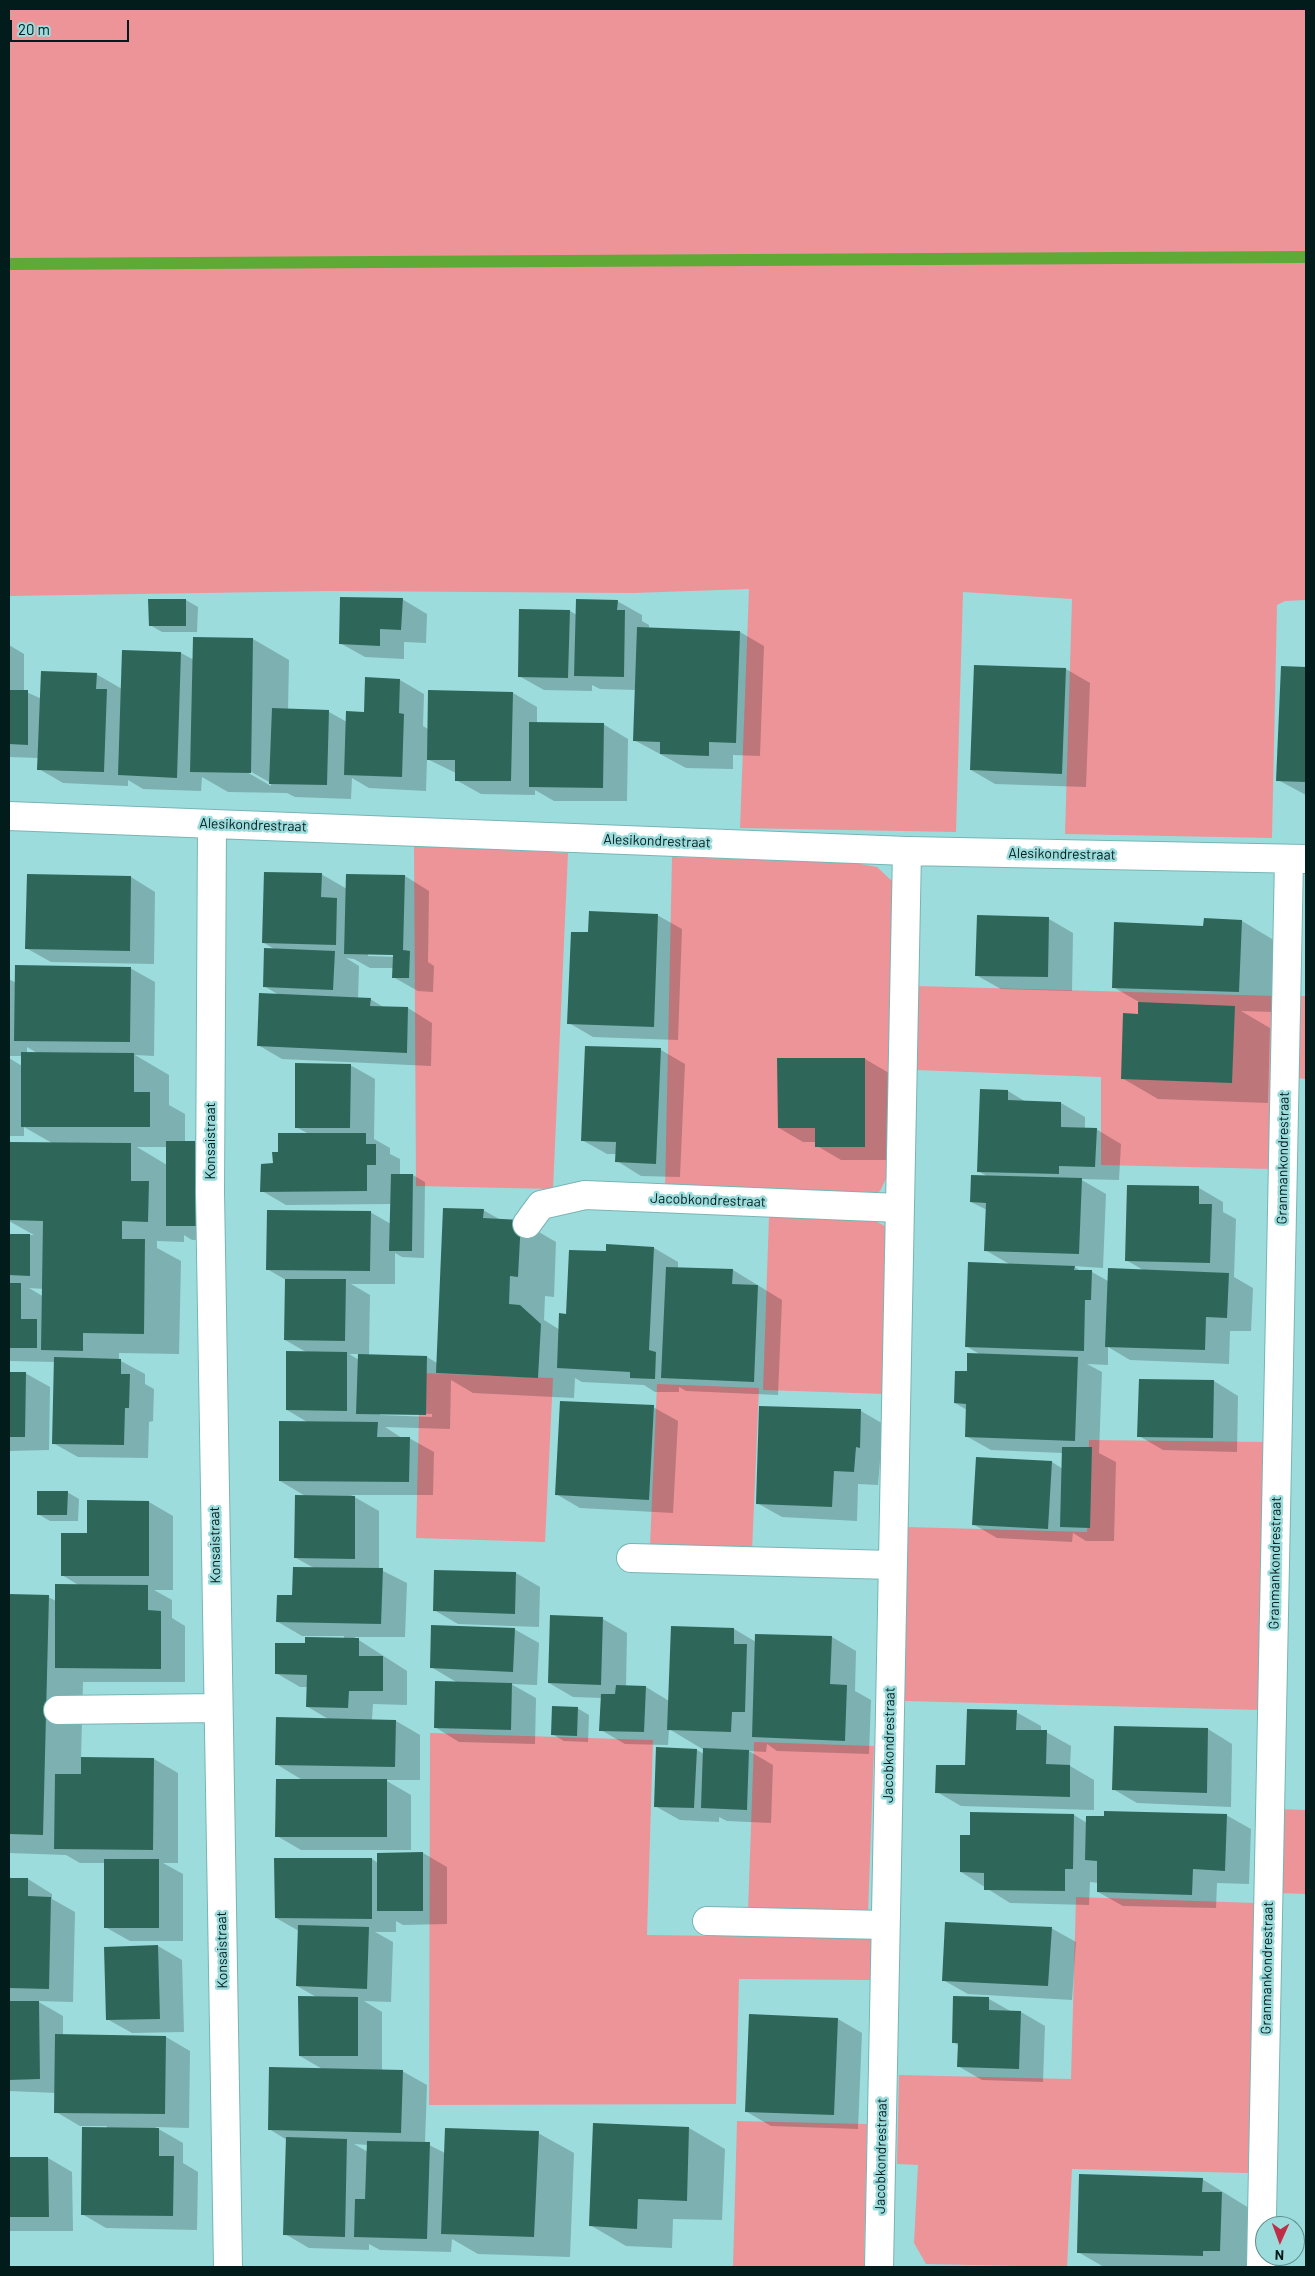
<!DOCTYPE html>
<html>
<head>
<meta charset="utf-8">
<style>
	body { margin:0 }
	#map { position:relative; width:1315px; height:2276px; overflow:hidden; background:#9ddcdc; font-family:Barlow,sans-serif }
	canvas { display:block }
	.frame { position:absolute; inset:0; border:10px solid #021b1b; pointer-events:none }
	.north { position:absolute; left:1255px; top:2216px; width:50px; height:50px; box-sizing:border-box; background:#9ddcdc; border:1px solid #5f8f8f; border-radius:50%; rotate:182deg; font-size:14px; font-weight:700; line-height:20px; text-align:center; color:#021b1b }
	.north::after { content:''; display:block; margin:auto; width:18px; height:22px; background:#bf2e47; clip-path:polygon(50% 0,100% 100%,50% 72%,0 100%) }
	.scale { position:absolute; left:10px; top:20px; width:119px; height:22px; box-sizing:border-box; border:2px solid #021b1b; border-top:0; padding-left:6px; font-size:15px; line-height:18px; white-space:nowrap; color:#021b1b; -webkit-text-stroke:4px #9ddcdc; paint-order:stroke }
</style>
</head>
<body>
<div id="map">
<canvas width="1315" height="2276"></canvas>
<div class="frame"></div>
<div class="north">N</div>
<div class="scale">20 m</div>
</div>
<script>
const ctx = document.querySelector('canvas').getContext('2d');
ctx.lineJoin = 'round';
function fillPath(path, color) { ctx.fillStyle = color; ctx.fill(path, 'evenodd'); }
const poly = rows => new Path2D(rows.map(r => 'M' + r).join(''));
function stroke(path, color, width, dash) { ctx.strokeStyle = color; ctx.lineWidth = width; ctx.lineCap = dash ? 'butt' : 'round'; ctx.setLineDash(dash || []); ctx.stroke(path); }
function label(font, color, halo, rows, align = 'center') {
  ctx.font = font + ' Barlow,sans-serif'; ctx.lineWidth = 5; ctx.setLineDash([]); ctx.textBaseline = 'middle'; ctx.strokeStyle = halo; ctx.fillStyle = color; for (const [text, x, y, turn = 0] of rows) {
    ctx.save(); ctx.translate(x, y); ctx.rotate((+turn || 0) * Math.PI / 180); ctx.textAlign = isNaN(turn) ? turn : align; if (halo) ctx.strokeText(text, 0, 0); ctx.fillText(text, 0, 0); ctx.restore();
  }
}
fillPath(poly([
	[9,9,1306,9,1306,600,1285,601,1277,605,1272,838,1065,834,1072,599,963,592,956,832,740,828,749,589,633,593,331,591,9,596],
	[414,845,568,853,553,1189,416,1186],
	[672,857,854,863,877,867,893,882,887,1177,880,1191,868,1199,665,1190],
	[917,986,1276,996,1272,1169,1101,1165,1101,1077,915,1070],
	[1299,996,1306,996,1306,1079,1297,1078],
	[769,1216,873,1220,885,1226,891,1238,886,1394,763,1390],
	[420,1373,553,1378,545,1542,416,1538],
	[657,1384,759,1388,752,1551,650,1546],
	[1089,1440,1269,1442,1262,1710,904,1701,907,1527,1087,1532],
	[430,1733,653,1740,647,1935,874,1938,871,1980,739,1979,736,2104,429,2105],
	[754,1742,874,1746,868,1914,748,1911],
	[1279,1809,1306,1810,1306,1894,1277,1893],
	[1076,1897,1256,1903,1248,2173,1072,2169,1067,2267,926,2264,914,2243,918,2165,897,2164,899,2075,1071,2079],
	[737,2121,867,2124,864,2267,733,2267]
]), '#ed9499');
fillPath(poly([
	[402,599,427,614,426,643,404,642,404,659,365,657,340,643],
	[186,600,198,607,197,632,162,632,150,625],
	[617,601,642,615,642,621,649,625,649,629,740,632,764,646,760,756,733,755,733,769,686,768,634,740,636,690,600,689,592,685,592,691,544,690,519,676,570,611,577,615],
	[253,639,289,660,288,710,329,712,347,722,365,713,367,678,400,680,424,694,423,726,428,729,513,693,537,707,537,723,603,724,628,739,627,801,554,801,535,790,535,795,481,794,456,780,456,773,427,759,426,791,369,788,352,778,351,799,295,797,287,793,228,792,202,777,201,791,143,789,128,780,128,786,63,783,39,769,39,758,9,757,9,645,24,654,24,691,42,699,96,674,122,689,123,651,181,653,194,660],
	[246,769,271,783,271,786,245,771],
	[975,666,1066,669,1090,683,1086,787,995,784,971,770],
	[1282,667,1306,668,1306,795,1278,780],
	[321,874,347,889,347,875,405,876,429,891,428,962,434,966,433,992,418,991,393,977,394,968,370,968,354,959,346,958,359,966,358,999,370,999,385,1008,408,1008,432,1023,431,1066,282,1059,258,1045,279,995,264,986,276,950,264,943],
	[368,953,399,954,399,957,368,956],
	[131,877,155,892,154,964,51,962,26,948],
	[657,915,682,929,678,1040,593,1037,569,1023,590,934],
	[1049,919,1073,933,1072,991,1001,989,976,975],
	[1242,921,1277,942,1275,1012,1241,1011,1270,1028,1268,1103,1158,1099,1122,1078,1139,1015,1139,1002,1113,987,1205,927],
	[130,968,155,982,154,1056,135,1055,169,1075,169,1105,185,1114,185,1142,195,1142,219,1156,220,1239,192,1240,184,1235,184,1242,157,1241,157,1248,181,1261,179,1354,119,1353,119,1360,145,1374,145,1384,154,1389,153,1421,149,1422,148,1458,78,1457,53,1443,55,1362,9,1361,9,1235,34,1235,9,1221,9,1143,52,1143,24,1127,24,1136,9,1136,9,1058,22,1066,22,1056,9,1056,9,979,16,983],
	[27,1047,39,1054,27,1054],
	[137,1147,167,1147,167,1165],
	[29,1288,44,1289,44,1297],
	[661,1050,685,1064,680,1177,641,1176,617,1161,617,1154,607,1154,582,1140],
	[865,1059,889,1073,890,1160,841,1160,817,1146,817,1142,803,1142,779,1128],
	[350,1065,375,1079,374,1139,390,1148,390,1154,400,1159,400,1175,413,1175,425,1182,424,1258,402,1257,395,1253,395,1284,351,1284,370,1295,369,1356,427,1357,437,1363,483,1210,501,1220,520,1221,556,1242,554,1297,545,1296,544,1320,560,1330,607,1253,654,1248,678,1262,678,1268,733,1270,782,1300,778,1395,686,1391,679,1387,679,1392,655,1392,644,1385,582,1382,575,1378,574,1398,473,1393,451,1380,450,1429,385,1427,402,1438,409,1438,434,1452,433,1495,351,1495,379,1511,379,1569,407,1583,405,1637,354,1637,407,1671,407,1705,373,1704,372,1720,396,1721,420,1735,420,1780,385,1780,411,1795,411,1850,301,1850,277,1836,304,1781,276,1764,330,1720,308,1707,308,1687,300,1687,276,1673,306,1644,344,1639,344,1636,302,1636,278,1622,314,1568,296,1558,307,1497,280,1481,309,1423,287,1410,308,1353,285,1340,286,1280,267,1269,370,1212,391,1224,391,1204,286,1205,262,1191,279,1154,309,1134,296,1127],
	[349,1354,359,1354,359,1360],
	[380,1413,432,1414,432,1417,380,1415],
	[1008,1091,1026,1102,1061,1103,1085,1117,1085,1129,1096,1129,1121,1144,1119,1180,1080,1179,1106,1194,1103,1268,1073,1266,1082,1272,1092,1272,1108,1281,1145,1271,1126,1260,1199,1188,1223,1202,1223,1212,1236,1219,1234,1277,1253,1288,1251,1331,1230,1331,1229,1364,1130,1360,1108,1347,1108,1365,1087,1364,1102,1372,1099,1453,1116,1462,1114,1541,1086,1541,1073,1533,1072,1542,997,1538,973,1524,1052,1462,1063,1469,1063,1453,991,1450,966,1436,967,1410,955,1403,968,1372,981,1355,966,1346,1011,1265,985,1250,987,1210,971,1202,987,1176,978,1171],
	[9,1373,25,1373,50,1387,49,1450,9,1451],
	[1214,1381,1238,1396,1237,1452,1163,1450,1139,1436],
	[653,1407,678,1421,673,1513,580,1508,556,1494],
	[861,1411,885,1425,884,1461,880,1461,878,1485,858,1484,857,1521,782,1517,757,1503],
	[67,1492,79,1499,78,1521,50,1521,38,1514],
	[149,1502,173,1516,173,1590,154,1590,172,1600,172,1618,185,1626,185,1682,83,1682,81,1759,154,1759,178,1773,178,1863,163,1863,183,1874,183,1941,130,1941,105,1927,105,1863,80,1863,66,1855,9,1853,9,1596,48,1597,56,1601,80,1586,62,1575,88,1535],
	[435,1571,516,1573,540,1587,539,1627,458,1624,434,1610],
	[551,1616,603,1619,627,1633,626,1687,646,1687,669,1701,672,1627,734,1629,756,1642,832,1637,856,1651,855,1691,871,1700,869,1754,777,1751,767,1744,766,1752,749,1751,773,1765,771,1823,727,1821,719,1817,719,1822,680,1820,655,1806,697,1750,704,1754,704,1750,669,1729,668,1745,625,1744,601,1730,602,1698,573,1697,549,1683],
	[514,1629,539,1643,537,1685,511,1684,536,1698,535,1744,459,1742,435,1727,458,1683,431,1667],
	[577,1708,589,1715,588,1742,564,1741,552,1734],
	[1016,1712,1041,1726,1041,1732,1046,1732,1071,1746,1070,1766,1094,1780,1094,1810,961,1806,937,1792,967,1766],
	[1115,1727,1208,1729,1232,1744,1231,1807,1137,1803,1113,1789],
	[1074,1815,1087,1823,1226,1815,1251,1829,1249,1884,1217,1883,1216,1908,1123,1906,1098,1892,1098,1883,1090,1882,1089,1905,1010,1903,961,1872,971,1837],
	[423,1853,447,1867,447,1924,403,1925,396,1921,396,1932,375,1932,393,1942,391,2002,364,2001,382,2012,382,2071,402,2071,427,2085,425,2143,445,2153,538,2133,574,2153,570,2257,478,2254,452,2239,451,2252,380,2250,369,2244,369,2250,309,2248,285,2234,287,2140,269,2129,324,2070,300,2056,318,1998,297,1986,299,1931,276,1918,275,1860,372,1859,378,1863],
	[354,2144,368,2145,368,2152],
	[9,1879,28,1879,52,1894,52,1899,75,1912,73,2002,37,2001,63,2016,63,2035,166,2037,190,2051,189,2128,155,2127,183,2143,183,2163,198,2172,197,2230,106,2228,82,2214,107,2126,80,2126,56,2112,56,2093,9,2091],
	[1051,1928,1076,1942,1072,2000,968,1994,943,1980],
	[158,1946,182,1960,184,2032,132,2033,107,2019],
	[989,1999,1012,2012,1021,2012,1045,2026,1043,2082,982,2080,958,2066,959,2046,953,2042],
	[751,2015,838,2019,862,2033,858,2129,771,2126,747,2112],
	[689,2128,725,2149,722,2220,673,2219,672,2248,626,2246,590,2225],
	[9,2158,48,2158,72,2172,73,2231,9,2231],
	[1202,2179,1257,2213,1255,2267,1104,2267,1078,2252]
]), '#0003');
stroke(poly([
	[9,264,1306,257]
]), '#5fa936', 12);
fillPath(poly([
	[340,597,403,598,401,630,380,629,380,646,339,644],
	[148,599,186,599,186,626,149,626],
	[576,599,618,600,617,610,625,610,624,677,574,676],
	[519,609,570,610,568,678,518,677],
	[637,627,740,631,736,743,709,742,709,756,660,754,660,742,633,741],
	[193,637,253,638,251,773,190,772],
	[122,650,181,652,177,778,118,775],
	[974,665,1066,668,1062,774,970,770],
	[1281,666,1306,667,1306,782,1276,781],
	[41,671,97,673,96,689,107,689,104,772,37,770],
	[365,677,400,679,399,713,404,714,402,777,344,775,346,711,364,712],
	[9,690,28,690,28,745,9,744],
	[428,690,513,692,511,781,455,781,455,760,427,760],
	[272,708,329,710,327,785,269,784],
	[529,722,604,723,603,788,529,787],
	[264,872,322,873,321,897,337,898,336,945,262,943],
	[27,874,131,876,130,951,25,949],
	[346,874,405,875,403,950,410,951,409,978,392,978,393,955,344,954],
	[589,911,658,914,654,1027,567,1024,571,932,588,932],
	[977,915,1049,917,1048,977,975,976],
	[1204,918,1242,920,1239,992,1112,988,1114,922,1203,926],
	[264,948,335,951,333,990,263,987],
	[15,965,131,967,130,1042,14,1041],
	[259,993,371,998,370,1006,408,1007,407,1053,257,1046],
	[1138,1002,1235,1006,1232,1083,1121,1079,1123,1013,1138,1014],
	[585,1046,661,1048,656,1164,615,1162,616,1142,581,1141],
	[21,1052,134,1053,134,1092,150,1092,150,1127,21,1127],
	[777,1058,865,1058,865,1147,815,1147,815,1128,778,1128],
	[295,1063,351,1064,350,1128,295,1128],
	[980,1089,1008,1090,1008,1100,1061,1102,1061,1127,1097,1128,1095,1167,1059,1166,1059,1174,977,1172],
	[278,1133,366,1133,366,1144,376,1144,376,1165,367,1165,367,1191,260,1192,261,1164,273,1163,272,1152,278,1152],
	[166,1141,195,1141,196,1226,166,1226],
	[9,1142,131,1143,131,1181,149,1181,148,1222,122,1221,122,1239,145,1239,144,1334,83,1333,83,1351,41,1350,43,1221,9,1220],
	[391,1174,413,1174,412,1251,389,1251],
	[971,1175,1082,1178,1079,1254,984,1251,986,1203,970,1202],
	[1127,1185,1199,1186,1199,1204,1212,1204,1210,1263,1125,1261],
	[443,1208,484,1209,483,1218,521,1220,518,1277,510,1276,509,1304,520,1305,541,1324,538,1378,436,1373],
	[267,1210,371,1211,370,1271,266,1270],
	[9,1234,30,1234,30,1276,9,1275],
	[606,1244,654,1247,649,1350,656,1352,655,1379,630,1378,630,1372,557,1368,559,1313,566,1314,569,1250,606,1251],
	[968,1262,1075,1266,1074,1270,1092,1270,1091,1300,1085,1300,1084,1351,965,1347],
	[666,1267,733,1269,732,1284,758,1285,754,1382,661,1378],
	[1108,1268,1229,1273,1227,1318,1206,1317,1205,1350,1105,1347],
	[285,1279,346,1279,345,1341,284,1340],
	[9,1283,21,1283,21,1319,37,1319,37,1348,9,1348],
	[286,1351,347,1352,347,1411,286,1410],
	[967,1353,1078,1357,1075,1441,965,1437,966,1404,954,1403,955,1371,967,1371],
	[358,1354,427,1356,426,1415,356,1414],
	[54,1357,121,1359,121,1374,130,1374,129,1408,125,1408,124,1445,52,1444],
	[9,1372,26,1372,25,1437,9,1437],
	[1139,1379,1214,1380,1213,1438,1137,1437],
	[560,1401,654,1405,649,1500,555,1495],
	[759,1406,861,1409,860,1448,856,1447,854,1472,834,1471,832,1507,756,1504],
	[279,1421,378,1422,377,1437,410,1437,409,1482,279,1481],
	[1062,1447,1092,1447,1090,1528,1060,1527],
	[976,1457,1052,1461,1048,1529,972,1525],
	[37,1491,68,1491,67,1515,37,1515],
	[295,1495,355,1496,355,1559,294,1558],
	[87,1500,149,1501,149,1576,61,1576,61,1533,87,1533],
	[293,1567,383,1568,381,1624,276,1622,277,1595,292,1595],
	[434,1570,516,1572,515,1614,433,1611],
	[55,1584,148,1585,148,1610,161,1611,161,1669,55,1668],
	[9,1594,49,1595,43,1835,9,1834],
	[550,1615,603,1617,601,1685,548,1683],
	[431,1625,515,1628,513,1672,430,1668],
	[671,1626,734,1628,734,1644,747,1644,745,1712,732,1712,731,1732,667,1730],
	[755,1634,832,1636,830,1684,847,1685,845,1741,752,1737],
	[305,1637,359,1638,359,1656,383,1656,383,1691,349,1691,348,1708,306,1707,307,1675,275,1674,275,1643,305,1643],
	[435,1681,512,1683,511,1730,434,1728],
	[616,1685,646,1686,644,1732,599,1731,601,1694,615,1694],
	[552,1706,578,1707,577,1736,551,1735],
	[967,1709,1017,1710,1016,1730,1047,1730,1046,1764,1070,1765,1070,1797,935,1793,936,1765,965,1765],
	[276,1717,396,1720,395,1767,275,1765],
	[1114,1726,1208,1728,1207,1793,1112,1790],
	[656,1747,697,1749,694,1808,654,1807],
	[703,1748,749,1750,747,1810,701,1808],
	[81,1757,154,1758,153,1850,54,1849,55,1774,81,1774],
	[276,1779,387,1779,387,1837,275,1837],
	[1104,1811,1227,1814,1225,1871,1193,1869,1192,1895,1097,1892,1097,1861,1085,1860,1086,1816,1104,1816],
	[970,1812,1074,1814,1073,1869,1065,1869,1065,1891,984,1890,984,1873,960,1872,960,1835,970,1835],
	[423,1852,423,1911,377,1911,377,1853],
	[274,1858,372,1858,372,1919,275,1918],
	[104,1859,159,1859,159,1928,104,1928],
	[9,1878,28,1878,28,1896,51,1897,49,1989,9,1988],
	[945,1922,1052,1927,1048,1986,942,1981],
	[298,1925,369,1927,367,1989,296,1986],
	[158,1945,160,2019,106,2020,104,1947],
	[298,1996,358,1997,358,2056,299,2056],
	[953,1996,989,1997,989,2010,1021,2011,1019,2069,957,2067,958,2043,952,2043],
	[9,2001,39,2001,40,2079,9,2080],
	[749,2014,838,2018,834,2115,745,2112],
	[55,2034,166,2036,165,2114,54,2113],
	[269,2067,403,2070,401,2133,268,2130],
	[593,2123,689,2127,687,2201,638,2199,637,2229,589,2226],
	[82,2127,159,2128,159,2156,174,2156,173,2216,81,2215],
	[445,2128,539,2131,534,2237,441,2234],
	[286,2137,347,2139,345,2237,283,2235],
	[367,2141,430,2142,427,2239,354,2237,355,2199,365,2199],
	[9,2157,48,2157,49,2217,9,2217],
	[1079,2174,1203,2178,1202,2192,1222,2192,1220,2251,1203,2251,1203,2256,1077,2253]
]), '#2e675a');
const street = poly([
	[9,816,907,851,1306,859],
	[212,824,210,1192,228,2267],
	[527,1224,541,1205,585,1195,899,1208],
	[631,1558,892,1565],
	[58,1710,217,1708],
	[707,1921,885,1925],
	[879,2267,907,851],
	[1261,2267,1289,859]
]);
stroke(street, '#77b5b5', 30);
stroke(street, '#fff', 28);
label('14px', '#021b1b', '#9ddcdc', [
	["Alesikondrestraat",253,825,2],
	["Alesikondrestraat",657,841,2],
	["Alesikondrestraat",1062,854,1],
	["Konsaistraat",210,1141,-90],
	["Granmankondrestraat",1283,1158,-89],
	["Jacobkondrestraat",708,1200,2],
	["Konsaistraat",215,1545,-91],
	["Granmankondrestraat",1275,1563,-89],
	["Jacobkondrestraat",889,1745,-89],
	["Konsaistraat",222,1950,-91],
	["Granmankondrestraat",1267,1968,-89],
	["Jacobkondrestraat",881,2156,-89]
]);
</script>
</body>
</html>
